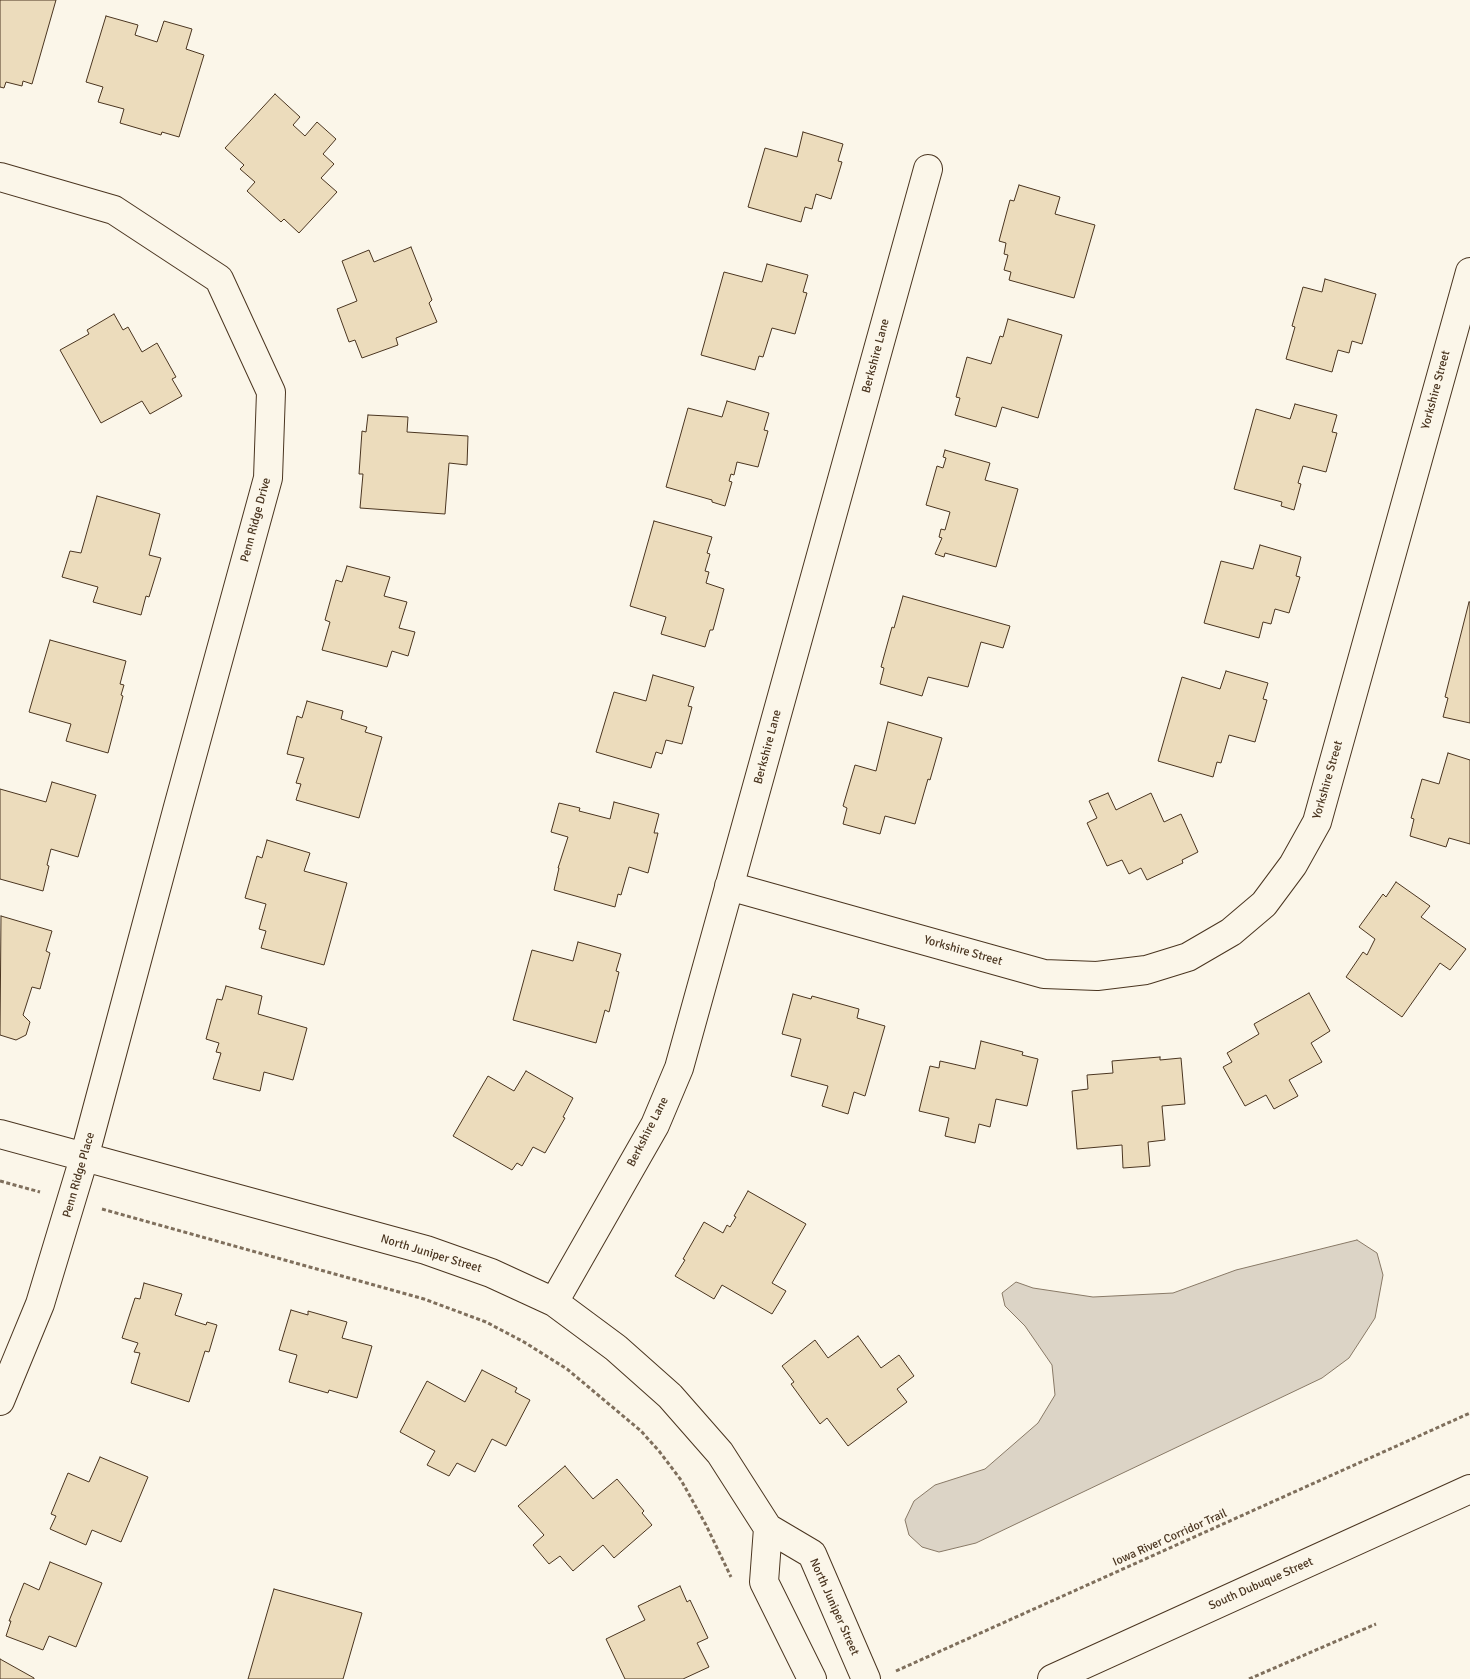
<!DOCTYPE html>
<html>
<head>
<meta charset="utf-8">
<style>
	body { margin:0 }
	canvas { display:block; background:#fbf6e9 }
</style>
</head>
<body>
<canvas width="1470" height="1679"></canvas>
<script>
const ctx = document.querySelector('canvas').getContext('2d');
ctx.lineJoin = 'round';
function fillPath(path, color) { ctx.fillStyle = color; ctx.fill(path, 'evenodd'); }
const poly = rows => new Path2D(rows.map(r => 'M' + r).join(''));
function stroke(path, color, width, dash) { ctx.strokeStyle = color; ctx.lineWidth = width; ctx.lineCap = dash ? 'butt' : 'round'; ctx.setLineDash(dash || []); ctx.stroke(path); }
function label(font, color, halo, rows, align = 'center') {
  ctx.font = font + ' Signika,sans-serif'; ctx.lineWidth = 4; ctx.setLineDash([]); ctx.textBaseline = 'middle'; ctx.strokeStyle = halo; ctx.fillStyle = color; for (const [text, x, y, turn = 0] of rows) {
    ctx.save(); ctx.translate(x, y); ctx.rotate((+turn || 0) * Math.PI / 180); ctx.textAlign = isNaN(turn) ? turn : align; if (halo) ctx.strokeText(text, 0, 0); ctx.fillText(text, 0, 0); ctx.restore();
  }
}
const water = poly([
	[1357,1240,1377,1253,1383,1275,1375,1318,1349,1358,1322,1378,976,1543,939,1552,922,1547,909,1535,905,1520,914,1501,935,1485,985,1469,1038,1423,1055,1395,1052,1365,1025,1326,1005,1306,1002,1293,1016,1282,1033,1288,1093,1297,1173,1293,1236,1270,1357,1240]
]);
fillPath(water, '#dcd4c6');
stroke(water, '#887966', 1);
const building = poly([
	[0,0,56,0,32,84,23,81,22,86,6,82,4,88,0,87,0,0],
	[106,16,138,25,135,35,157,42,164,21,192,29,186,49,204,55,179,137,162,132,161,135,120,123,124,109,98,102,103,87,86,82,106,16],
	[275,94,300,117,293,125,305,136,317,122,336,139,323,154,334,164,321,178,337,192,299,233,284,219,281,222,247,191,255,182,240,169,244,165,225,148,275,94],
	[803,132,843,144,838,161,842,162,831,199,816,194,812,209,805,207,801,222,748,207,765,148,797,157,803,132],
	[1019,185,1060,197,1055,214,1095,225,1074,298,1009,280,1011,272,1004,270,1008,255,1004,254,1006,243,999,241,1010,200,1014,201,1019,185],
	[411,247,432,300,429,303,437,322,396,338,398,345,362,358,355,340,349,342,337,309,357,301,342,261,369,250,374,262,411,247],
	[767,264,808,275,803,292,807,293,795,334,772,328,763,357,759,356,755,370,701,355,724,272,762,282,767,264],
	[1325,279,1376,294,1362,344,1352,341,1349,353,1338,350,1332,372,1286,359,1295,327,1292,326,1303,287,1322,292,1325,279],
	[114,314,123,330,128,327,142,352,157,343,176,377,172,379,182,396,150,414,142,401,101,423,60,350,89,334,87,330,114,314],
	[1008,319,1062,335,1038,418,1002,407,996,427,955,415,960,398,956,397,967,357,991,364,1000,336,1003,337,1008,319],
	[727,401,769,413,764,430,768,431,758,467,737,462,734,475,731,474,729,481,732,482,725,506,712,502,712,500,666,487,688,408,722,417,727,401],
	[1295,404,1337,415,1332,432,1337,433,1326,472,1303,466,1298,483,1301,484,1294,510,1281,506,1282,502,1234,489,1256,409,1290,419,1295,404],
	[368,415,408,417,407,432,468,436,467,465,449,463,445,514,360,508,363,474,359,474,362,431,366,432,368,415],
	[945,450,990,463,985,480,1018,489,996,567,945,553,944,557,935,554,942,538,939,537,941,529,945,530,950,512,926,505,937,466,943,468,946,458,943,457,945,450],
	[97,496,160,514,149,555,161,558,149,597,146,596,141,615,93,602,98,587,62,577,70,551,81,553,97,496],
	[654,521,712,537,707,553,710,554,705,571,709,572,706,583,724,589,713,630,710,630,705,647,661,634,666,617,630,606,654,521],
	[1260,545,1301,557,1296,576,1300,577,1289,613,1275,609,1271,624,1263,622,1259,638,1204,623,1221,561,1253,569,1260,545],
	[347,566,390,577,384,596,407,602,399,628,415,632,408,656,392,651,387,667,322,650,330,622,325,620,336,580,342,582,347,566],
	[903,596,1010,626,1003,648,981,642,968,687,928,677,922,696,880,684,884,668,881,667,892,627,894,628,903,596],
	[1469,602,1470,602,1470,723,1443,717,1448,698,1445,697,1469,602],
	[50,640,126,661,120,684,124,685,121,695,123,696,108,753,66,741,71,724,29,712,50,640],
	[1226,671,1268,683,1263,699,1267,700,1255,742,1229,735,1221,763,1217,762,1213,777,1158,761,1182,677,1220,689,1226,671],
	[653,675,694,687,688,706,692,707,682,744,666,740,662,754,656,752,651,768,596,752,614,692,646,701,653,675],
	[307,701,343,711,341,719,367,727,365,732,382,737,359,818,296,800,301,784,296,783,304,758,287,754,297,716,302,718,307,701],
	[888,722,942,738,930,780,928,779,915,824,885,816,880,834,843,824,847,808,843,806,855,765,876,771,888,722],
	[1448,753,1470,760,1470,844,1449,838,1446,847,1410,836,1414,819,1411,818,1422,779,1439,784,1448,753],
	[52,782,96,795,78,857,51,849,47,865,49,866,43,891,0,879,0,789,46,802,52,782],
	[1108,793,1116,810,1151,793,1164,822,1181,814,1198,852,1182,860,1183,863,1147,880,1141,868,1129,874,1122,860,1107,866,1087,823,1097,818,1089,801,1108,793],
	[614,802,659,814,654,833,658,833,648,873,629,867,621,895,618,894,615,907,554,890,559,868,558,868,568,837,551,832,559,803,580,808,579,811,610,819,614,802],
	[267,840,310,853,304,871,347,883,324,965,261,948,266,931,259,929,266,904,245,898,257,856,262,858,267,840],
	[1396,882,1430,906,1421,917,1466,949,1450,970,1440,963,1402,1017,1346,977,1363,952,1367,955,1375,939,1359,927,1383,894,1386,897,1396,882],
	[1,916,52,931,46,951,50,953,40,989,32,987,23,1015,30,1022,26,1035,16,1040,0,1035,1,916],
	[578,942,621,954,616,971,619,972,609,1012,605,1010,596,1043,513,1020,532,950,573,961,578,942],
	[226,986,262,996,258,1014,307,1028,293,1080,264,1072,260,1091,213,1079,221,1053,216,1052,219,1043,206,1039,217,999,222,1000,226,986],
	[1309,993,1330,1031,1311,1043,1322,1062,1289,1080,1298,1096,1274,1109,1266,1095,1245,1106,1223,1067,1232,1062,1227,1053,1259,1034,1254,1024,1309,993],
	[793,994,811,999,812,996,859,1009,857,1018,885,1026,865,1096,854,1092,848,1114,822,1106,828,1086,791,1076,801,1039,782,1034,793,994],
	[981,1041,1023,1052,1022,1055,1038,1059,1027,1106,996,1099,990,1127,979,1124,975,1143,945,1136,949,1118,919,1111,930,1066,939,1068,940,1061,975,1069,981,1041],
	[1160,1057,1160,1060,1181,1058,1185,1104,1162,1106,1165,1140,1148,1142,1150,1166,1123,1168,1122,1145,1077,1149,1072,1091,1088,1089,1087,1075,1113,1073,1112,1061,1160,1057],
	[526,1071,573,1098,563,1117,565,1118,545,1153,533,1147,522,1166,517,1163,512,1170,453,1136,488,1076,514,1091,526,1071],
	[748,1191,806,1224,772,1283,786,1291,772,1314,722,1285,714,1299,675,1276,685,1260,683,1259,704,1222,723,1233,727,1225,730,1227,736,1217,734,1216,748,1191],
	[144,1283,182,1294,175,1315,206,1325,207,1322,217,1325,209,1352,205,1351,189,1402,131,1383,140,1353,134,1352,138,1343,122,1338,135,1298,140,1299,144,1283],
	[291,1310,308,1315,308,1311,347,1322,342,1338,372,1346,357,1398,329,1390,328,1393,289,1382,297,1355,279,1350,291,1310],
	[858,1336,881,1368,899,1355,914,1376,897,1389,907,1402,848,1446,827,1418,820,1424,791,1384,794,1382,782,1366,815,1340,828,1358,858,1336],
	[482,1370,517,1388,515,1392,530,1400,506,1446,492,1439,475,1472,457,1463,449,1476,427,1465,435,1451,400,1432,427,1381,465,1402,482,1370],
	[100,1457,148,1477,121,1542,92,1530,86,1545,50,1529,56,1516,51,1514,68,1473,89,1482,100,1457],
	[565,1466,593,1499,617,1479,644,1511,642,1513,652,1525,614,1558,603,1545,573,1571,560,1556,549,1564,533,1545,544,1535,518,1506,565,1466],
	[50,1562,102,1583,76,1647,49,1636,43,1650,6,1636,11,1621,9,1621,24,1583,39,1590,50,1562],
	[680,1586,687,1602,690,1600,708,1638,697,1643,709,1667,683,1679,625,1679,606,1639,645,1620,638,1606,680,1586],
	[274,1589,362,1613,343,1679,248,1679,274,1589],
	[0,1659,34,1678,34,1679,0,1679,0,1659]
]);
fillPath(building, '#ecdcbc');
stroke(building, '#4a3520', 1);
const street = poly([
	[0,177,114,210,219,279,271,392,268,478,178,807,84,1158,40,1304,0,1401],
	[729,886,1044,974,1097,976,1146,970,1188,957,1231,932,1264,904,1293,865,1317,822,1470,272],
	[0,1134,426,1250,491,1273,554,1302,616,1348,670,1396,720,1453,768,1528,812,1554,866,1679],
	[554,1302,655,1125,679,1068,928,169],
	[768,1528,764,1582,812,1679]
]);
const secondary = poly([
	[1052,1679,1470,1489]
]);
stroke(street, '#4a3520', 30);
stroke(secondary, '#4a3520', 30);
stroke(poly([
	[0,1181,40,1192],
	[102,1209,424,1299,486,1322,524,1342,567,1369,641,1431,659,1451,681,1480,706,1525,731,1577],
	[896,1671,1470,1413],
	[1249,1679,1376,1624]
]), '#7f6f5c', 3, [4, 2.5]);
stroke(street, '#fbf6e9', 28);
stroke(secondary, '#fbf6e9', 28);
label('12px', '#4a3520', '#fbf6e9', [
	["Berkshire Lane",876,356,-75],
	["Yorkshire Street",1436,390,-75],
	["Penn Ridge Drive",256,520,-75],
	["Berkshire Lane",768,747,-75],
	["Yorkshire Street",1328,780,-74],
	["Yorkshire Street",963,951,16],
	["Berkshire Lane",648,1132,-63],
	["Penn Ridge Place",79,1175,-74],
	["North Juniper Street",431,1254,17],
	["Iowa River Corridor Trail",1170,1538,-24],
	["South Dubuque Street",1261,1584,-24],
	["North Juniper Street",834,1607,66]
]);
</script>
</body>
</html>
